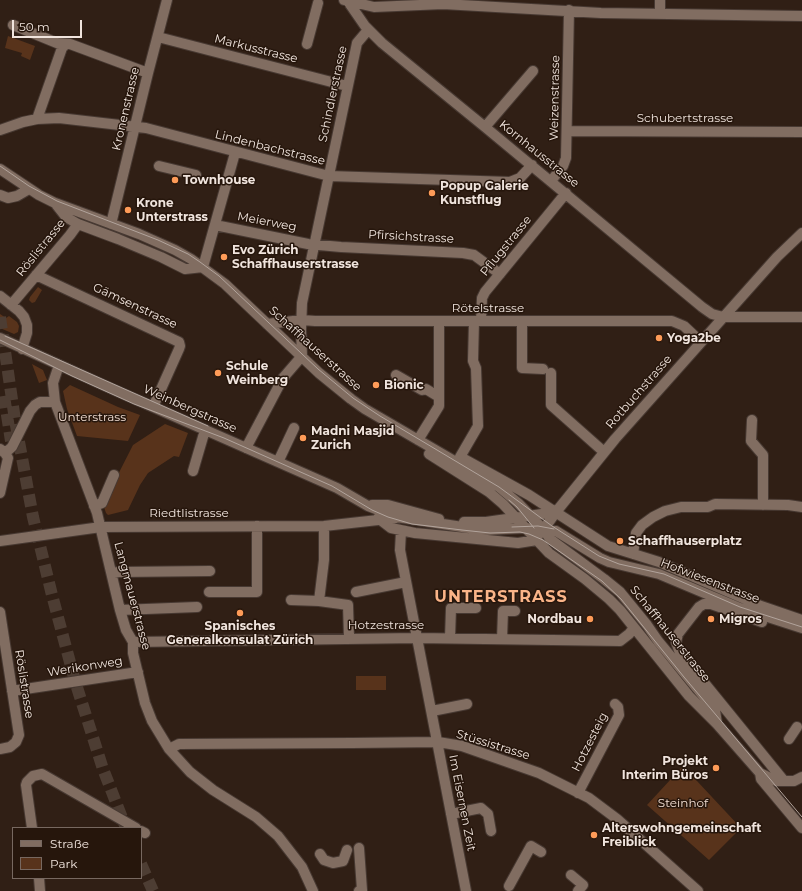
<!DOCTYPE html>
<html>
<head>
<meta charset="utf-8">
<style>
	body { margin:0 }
	#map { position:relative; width:802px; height:891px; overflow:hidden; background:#301f15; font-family:Montserrat,sans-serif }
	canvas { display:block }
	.legend { position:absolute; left:12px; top:827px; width:130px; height:52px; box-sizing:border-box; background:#26160c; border:1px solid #776860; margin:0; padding:5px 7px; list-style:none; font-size:12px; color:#f0e4dd }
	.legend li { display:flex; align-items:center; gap:8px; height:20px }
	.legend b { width:20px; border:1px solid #776860 }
	.scale { position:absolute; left:12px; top:20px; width:70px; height:18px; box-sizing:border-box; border:2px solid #f0e4dd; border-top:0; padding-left:5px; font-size:12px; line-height:14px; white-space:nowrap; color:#f0e4dd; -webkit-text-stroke:3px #26160c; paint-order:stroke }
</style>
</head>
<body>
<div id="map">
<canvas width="802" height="891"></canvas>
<ul class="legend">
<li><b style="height:5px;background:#816d61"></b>Straße</li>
<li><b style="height:11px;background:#58331b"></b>Park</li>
</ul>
<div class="scale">50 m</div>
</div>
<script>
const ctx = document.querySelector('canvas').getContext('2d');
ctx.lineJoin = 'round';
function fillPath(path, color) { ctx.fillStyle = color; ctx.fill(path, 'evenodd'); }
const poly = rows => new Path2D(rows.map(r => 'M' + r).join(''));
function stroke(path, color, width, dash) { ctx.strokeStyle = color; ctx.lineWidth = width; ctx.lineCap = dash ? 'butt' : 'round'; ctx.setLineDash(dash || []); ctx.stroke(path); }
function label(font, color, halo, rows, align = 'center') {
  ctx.font = font + ' Montserrat,sans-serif'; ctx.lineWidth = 3; ctx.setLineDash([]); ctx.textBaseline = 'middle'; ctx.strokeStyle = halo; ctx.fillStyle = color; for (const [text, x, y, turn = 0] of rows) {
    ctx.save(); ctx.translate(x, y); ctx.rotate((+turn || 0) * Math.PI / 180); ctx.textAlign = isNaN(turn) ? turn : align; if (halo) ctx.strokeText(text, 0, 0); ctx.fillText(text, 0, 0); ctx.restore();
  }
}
fillPath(poly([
	[8,36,35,46,30,60,21,56,22,53,5,48],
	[38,287,42,290,35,302,32,303,29,300,30,297],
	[0,314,6,318,9,316,17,322,19,326,18,332,14,334,0,328],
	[32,364,43,370,47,380,39,383],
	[70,385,118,407,140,415,128,441,77,436,67,409,63,391],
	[165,424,188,433,179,457,174,456,148,473,140,485,128,510,108,515,106,513,103,504,133,445],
	[356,676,386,676,386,690,356,690],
	[683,766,740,827,738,831,709,860,647,805]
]), '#58331b');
stroke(poly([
	[0,317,15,420,33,517,52,595,75,681,103,769,126,828],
	[4,396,11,441],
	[141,864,153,891]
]), '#4d3d33', 12, [12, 6]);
const minor = poly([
	[344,0,374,7,443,4,601,13,802,16],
	[347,0,365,26,382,43,485,127,702,307,712,314,723,317,802,317],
	[660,14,660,0],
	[13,25,57,43,70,44,148,73],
	[158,37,347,86],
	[307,44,318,3],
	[37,119,62,48,65,45],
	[485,127,533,71],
	[0,130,23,122,37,119,59,118,146,128,329,176,510,182,520,178,532,165],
	[568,131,802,132],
	[159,166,196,175],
	[0,169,39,195,55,203,66,217,78,224,118,239,161,257,185,269,203,267],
	[551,181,563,166,566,158,569,10],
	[0,195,8,198,17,196,29,189],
	[55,203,139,234,175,250,191,259,225,284,319,373,351,399,365,409,499,487,518,503,544,530,550,539,604,579,620,592,647,625,658,641,715,710,717,724],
	[111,224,148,73,167,0],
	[215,225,308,244,341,247,463,253,474,255,500,274],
	[203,267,235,153],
	[36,275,179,342,180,346,179,349,153,407],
	[0,296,19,311,24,317,27,325,27,333,22,349],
	[11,305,70,235,78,224],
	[481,321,482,298,485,292,566,193],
	[522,321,522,368,543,369],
	[267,324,302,320,315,321,672,321,684,326,701,342],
	[0,338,110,388,337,488,368,506,397,517,482,530,525,528,556,531,600,558,609,562,659,574,740,608,802,628],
	[302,356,301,330,302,303,357,43,368,30],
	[59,365,53,383,55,402,97,513,120,610,126,630,133,642,133,653,145,703,152,721,169,749,190,772,213,790,256,817,278,836,302,867,313,891],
	[551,373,551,405,604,452],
	[396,375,422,390,426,389,439,397],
	[752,420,751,441,763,455,763,505],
	[418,440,439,406,439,321],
	[246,448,283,378,302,356],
	[5,453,12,447,30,411,35,405,40,402,55,402],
	[429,454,489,492,503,504,549,553,585,579,609,599,620,610,689,696,717,724,760,773,776,781,794,781,802,777],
	[460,457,478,426,476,368,473,361,474,321],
	[462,458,529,495,608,546,659,562,761,606,802,620],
	[278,462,294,428],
	[193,471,205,430],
	[0,493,8,458,5,453,0,449],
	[372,505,388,505,439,519],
	[94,506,102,503,114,475],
	[378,518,391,528,415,533,518,543,537,540],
	[464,522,486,522,556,512],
	[401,531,400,550,466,891],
	[541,533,556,512,615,439,777,257,802,233],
	[0,541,101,527,324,526,396,518],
	[633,554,636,533,642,525,653,517,665,511,681,507,708,507,715,504,788,505,802,507],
	[112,573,119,572,210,571],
	[209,592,257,592,257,526],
	[356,592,406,582],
	[291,600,319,601,348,605,349,638],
	[319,601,324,560,324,526],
	[120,610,197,607],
	[0,612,19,735,16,742,10,747,0,749],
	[762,622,711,604,704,604,699,607,678,634,676,642,680,653,784,781],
	[450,638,451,608,476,608],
	[502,639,503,611,515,611],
	[133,642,417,638,620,641,629,634,634,628],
	[12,691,138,672],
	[432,711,467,704],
	[789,739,797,727],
	[169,749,179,744,352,743,438,742,462,746,539,773,589,798,617,819,698,891],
	[760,773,761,779,802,828],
	[578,793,619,715,618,707,615,704],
	[451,814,481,808,488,814,491,831],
	[32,828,26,785,27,782,33,776,42,774,136,828],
	[141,831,145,833],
	[320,854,324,860,333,863,343,861,347,850],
	[571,875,583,885,578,891],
	[39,878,40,891],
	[509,886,531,846,541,852],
	[359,891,362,890,359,848]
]);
stroke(minor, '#473932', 12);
stroke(minor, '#816d61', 10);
stroke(poly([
	[0,166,29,186,57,201,158,240,188,254,200,262,219,276,318,369,353,398,380,416,499,487,552,526,599,556,619,564,664,574,740,607,802,627],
	[5,336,208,426],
	[0,340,72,376,134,404,224,438,332,486,372,510,388,517,412,524,462,530,490,533,520,532,529,534,543,540,602,581,621,599,684,677,802,817],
	[509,500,517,507,534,528],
	[512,527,538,526,554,529]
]), '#b2a49c', 1);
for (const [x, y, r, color] of [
	[175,180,4,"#fe9b58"],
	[432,193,4,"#fe9b58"],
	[128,210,4,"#fe9b58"],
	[224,257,4,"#fe9b58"],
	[659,338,4,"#fe9b58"],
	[218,373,4,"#fe9b58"],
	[376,385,4,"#fe9b58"],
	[303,438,4,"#fe9b58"],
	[620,541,4,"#fe9b58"],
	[240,613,4,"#fe9b58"],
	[590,619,4,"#fe9b58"],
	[711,619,4,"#fe9b58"],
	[716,768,4,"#fe9b58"],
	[594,835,4,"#fe9b58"]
]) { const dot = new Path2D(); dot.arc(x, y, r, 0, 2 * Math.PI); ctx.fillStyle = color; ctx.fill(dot); stroke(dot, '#26160c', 1.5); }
label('12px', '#f0e4dd', '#26160c', [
	["Markusstrasse",256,49,14],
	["Schindlerstrasse",333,94,-78],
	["Weizenstrasse",555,98,-89],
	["Kronenstrasse",126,109,-77],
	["Schubertstrasse",685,118],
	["Lindenbachstrasse",270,148,14],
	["Kornhausstrasse",539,154,39],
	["Meierweg",267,222,11],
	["Pfirsichstrasse",411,237,3],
	["Pflugstrasse",506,246,-51],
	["Röslistrasse",41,248,-51],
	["Gämsenstrasse",135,306,25],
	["Rötelstrasse",488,308],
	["Schaffhauserstrasse",315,349,42],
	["Rotbuchstrasse",639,392,-49],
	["Weinbergstrasse",190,409,24],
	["Riedtlistrasse",189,513],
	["Hofwiesenstrasse",710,581,21],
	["Langmauerstrasse",132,596,75],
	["Hotzestrasse",386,625],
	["Schaffhauserstrasse",670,634,51],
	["Werikonweg",85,667,-9],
	["Röslistrasse",24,684,81],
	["Hotzesteig",590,742,-63],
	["Stüssistrasse",493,745,17],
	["Im Eisernen Zeit",462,803,79]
]);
label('bold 12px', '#f0e4dd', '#26160c', [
	["Townhouse",183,180],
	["Popup Galerie",440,186],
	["Kunstflug",440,200],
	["Krone",136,203],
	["Unterstrass",136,217],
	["Evo Zürich",232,250],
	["Schaffhauserstrasse",232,264],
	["Yoga2be",667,338],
	["Schule",226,366],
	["Weinberg",226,380],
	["Bionic",384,385],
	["Madni Masjid",311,431],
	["Zurich",311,445],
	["Schaffhauserplatz",628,541],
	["Nordbau",582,619,"right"],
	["Migros",719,619],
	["Spanisches",240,626,"center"],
	["Generalkonsulat Zürich",240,640,"center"],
	["Projekt",708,761,"right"],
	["Interim Büros",708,775,"right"],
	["Alterswohngemeinschaft",602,828],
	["Freiblick",602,842]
], 'left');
label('12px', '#f3dfd3', '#26160c', [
	["Unterstrass",92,417],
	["Steinhof",683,803]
]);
ctx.letterSpacing = '1px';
label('bold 16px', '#fab488', '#26160c', [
	["UNTERSTRASS",501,597]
]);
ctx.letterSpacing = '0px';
</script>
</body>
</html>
